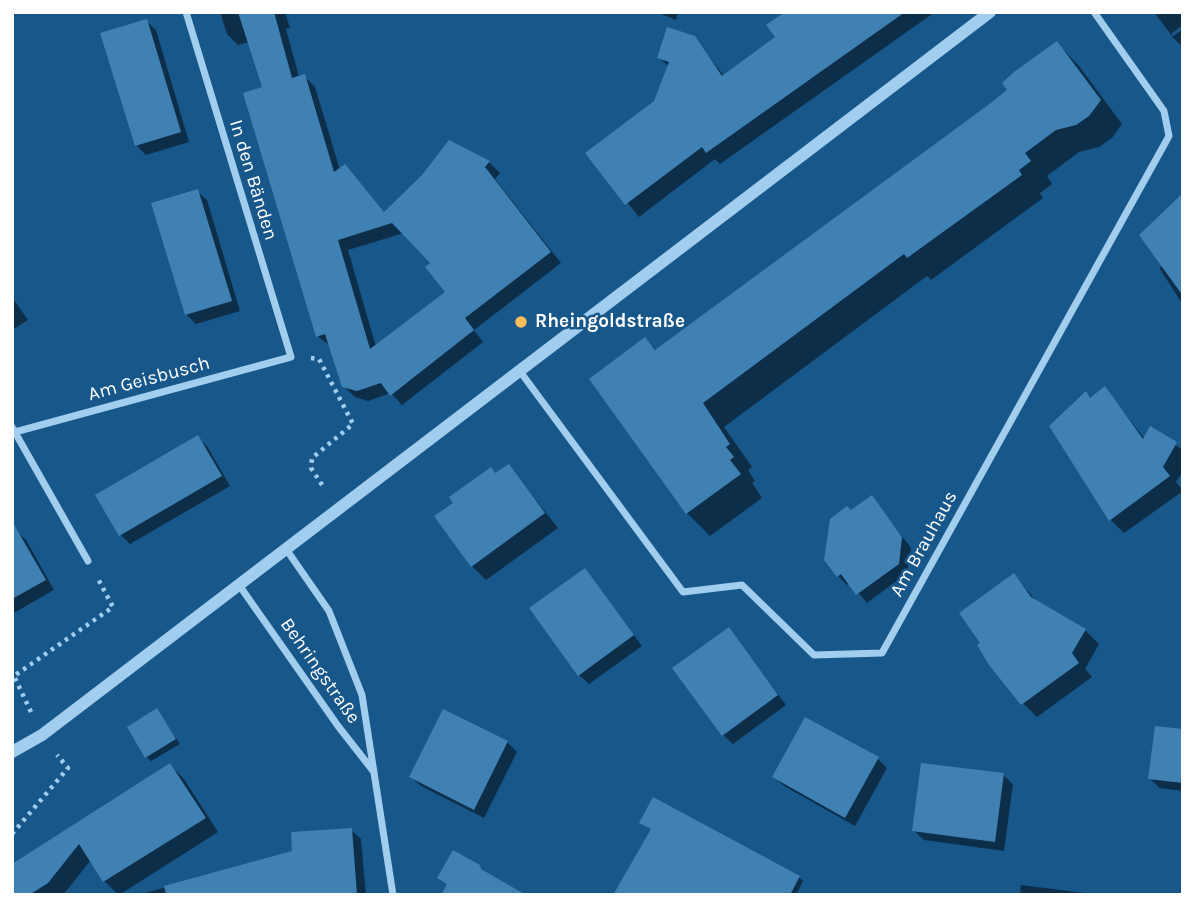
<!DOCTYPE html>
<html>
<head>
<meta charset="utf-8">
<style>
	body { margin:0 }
	#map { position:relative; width:1195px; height:907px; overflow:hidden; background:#18578a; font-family:Karla,sans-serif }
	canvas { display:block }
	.frame { position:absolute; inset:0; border:14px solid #fff; pointer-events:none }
</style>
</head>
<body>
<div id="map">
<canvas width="1195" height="907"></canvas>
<div class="frame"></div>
</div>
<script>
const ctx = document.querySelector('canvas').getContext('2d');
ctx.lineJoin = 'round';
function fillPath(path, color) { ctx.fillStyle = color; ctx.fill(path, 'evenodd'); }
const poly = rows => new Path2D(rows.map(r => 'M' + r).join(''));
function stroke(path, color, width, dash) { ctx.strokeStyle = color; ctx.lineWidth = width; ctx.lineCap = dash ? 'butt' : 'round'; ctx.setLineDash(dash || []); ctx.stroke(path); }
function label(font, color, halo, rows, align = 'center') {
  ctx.font = font + ' Karla,sans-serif'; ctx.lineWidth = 5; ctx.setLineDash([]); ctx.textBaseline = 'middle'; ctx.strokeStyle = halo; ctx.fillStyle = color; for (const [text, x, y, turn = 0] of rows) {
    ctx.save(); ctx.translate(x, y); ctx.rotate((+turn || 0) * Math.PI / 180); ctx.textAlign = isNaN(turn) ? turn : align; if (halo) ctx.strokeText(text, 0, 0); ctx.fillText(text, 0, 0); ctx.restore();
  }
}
fillPath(poly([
	[220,12,285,12,290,28,286,29,299,77,304,76,315,87,340,170,345,166,385,213,423,176,449,142,489,162,500,173,495,179,561,263,474,330,483,342,402,405,391,393,368,401,355,397,343,386,331,346,317,336,264,88,249,42,238,45,227,34],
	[404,233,433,263,447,293,376,347,348,250],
	[656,12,678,12,676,20],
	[788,12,935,12,720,164,715,159,639,217,588,153,656,102,669,67,659,57,694,38,724,76,777,38],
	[1154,12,1183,12,1183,25,1172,33,1172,36],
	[146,21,156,30,189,142,146,155,136,145],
	[1183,29,1183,47,1172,37],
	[1057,43,1079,66,1122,124,1112,138,1099,147,1079,152,1047,176,1052,184,1040,193,1043,198,931,280,927,276,724,427,752,467,748,470,755,481,752,483,762,498,710,536,687,513,645,339,657,351,1009,90],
	[197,191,207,200,240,311,196,324,186,314],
	[1183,207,1183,305,1160,269],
	[12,297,28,320,12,330],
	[1105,389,1145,439,1151,429,1183,450,1183,471,1176,482,1183,491,1124,533,1110,519,1086,394,1091,399],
	[197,437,207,446,230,486,130,544,121,535],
	[509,466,558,528,486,580,472,566,496,475],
	[872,497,911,548,907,573,867,603,850,583,847,585,838,576,851,512],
	[16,531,26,540,54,590,12,614,12,533],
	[585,570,642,646,589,684,579,675],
	[1014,575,1037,602,1085,630,1099,644,1085,669,1092,677,1037,717,1023,703],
	[729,630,786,705,733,744,723,735],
	[157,710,180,744,151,761,146,757],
	[1183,731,1183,791,1160,788,1150,779],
	[507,742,517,752,484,818,421,786,411,777],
	[878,759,887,768,855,826,784,786,774,777],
	[170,765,184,779,218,832,119,895,104,881,91,860,63,895,12,895],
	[1003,775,1013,784,1004,851,924,840,914,831],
	[641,823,799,877,803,881,796,895,616,895,652,830],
	[351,830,361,839,366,895,138,895,294,852],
	[1021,885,1100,895,1020,895]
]), '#0007');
fillPath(poly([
	[238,12,274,12,292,78,305,74,334,172,345,164,384,212,422,175,449,140,490,161,485,167,551,252,465,318,474,330,390,396,381,383,357,391,342,387,325,334,316,337,243,93,262,87],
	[392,223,430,263,425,267,445,292,370,349,338,240],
	[785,12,905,12,706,153,702,147,625,205,585,153,654,101,669,62,657,58,667,27,695,36,722,76,775,37,766,25],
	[147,19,181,132,135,146,100,33],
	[1057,41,1101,100,1089,116,1076,125,1056,130,1025,153,1031,161,1019,170,1022,175,907,258,904,254,703,403,730,444,726,447,734,457,730,460,741,474,686,514,589,379,645,337,655,350,988,105,1007,90,1002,83,1014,72],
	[198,189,232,301,185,315,151,203],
	[1183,193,1183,296,1139,235],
	[1105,386,1143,439,1150,426,1177,442,1163,467,1170,476,1109,521,1049,426,1086,391,1090,398],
	[198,435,222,476,119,536,95,495],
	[509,464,545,513,471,567,434,516,453,503,449,497,491,467,495,473],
	[872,495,902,537,899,564,856,595,841,574,837,577,824,560,830,519,847,506,851,510],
	[12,521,46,580,12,599],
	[585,568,634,635,578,676,529,608],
	[1014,573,1031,597,1086,629,1072,653,1079,663,1021,705,989,665,977,645,980,643,959,613],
	[729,627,778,695,722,736,672,668],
	[157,708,176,739,145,758,127,727],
	[443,709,508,741,474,810,409,777],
	[805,717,879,757,845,818,772,777],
	[1155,726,1183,729,1183,783,1148,779],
	[170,763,206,818,103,882,79,844,48,883,29,895,12,895,12,864],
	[921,763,1004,773,995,842,912,831],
	[653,797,800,876,790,895,613,895,651,829,639,823],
	[352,828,357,895,166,895,164,886,292,851,291,832],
	[453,850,480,865,481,869,526,895,441,895,447,884,437,878]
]), '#4081b3');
stroke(poly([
	[311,358,319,359,353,424,312,458,311,468,324,488],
	[31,712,14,676,113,607,97,577],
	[12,834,68,768,57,755]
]), '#a1cdee', 4.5, [3.5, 5]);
stroke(poly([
	[519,370,683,592,742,585,814,655,882,653,1169,136,1164,111,1094,12],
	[12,427,88,561],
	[15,432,291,357,186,12],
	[286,549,329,611,362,695,393,895],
	[239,585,338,726,374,772]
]), '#a1cdee', 7);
stroke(poly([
	[12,752,42,735,990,12]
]), '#a1cdee', 12);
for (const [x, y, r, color] of [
	[521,322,7,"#ffbd5e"]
]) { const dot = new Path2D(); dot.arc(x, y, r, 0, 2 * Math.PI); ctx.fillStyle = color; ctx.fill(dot); stroke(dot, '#18578a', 2.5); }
label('19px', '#fff', '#18578a', [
	["In den Bänden",253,180,73],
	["Am Geisbusch",149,379,-15],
	["Am Brauhaus",924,544,-61],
	["Behringstraße",320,671,55]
]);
label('bold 19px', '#fff', '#18578a', [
	["Rheingoldstraße",535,322]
], 'left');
</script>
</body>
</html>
